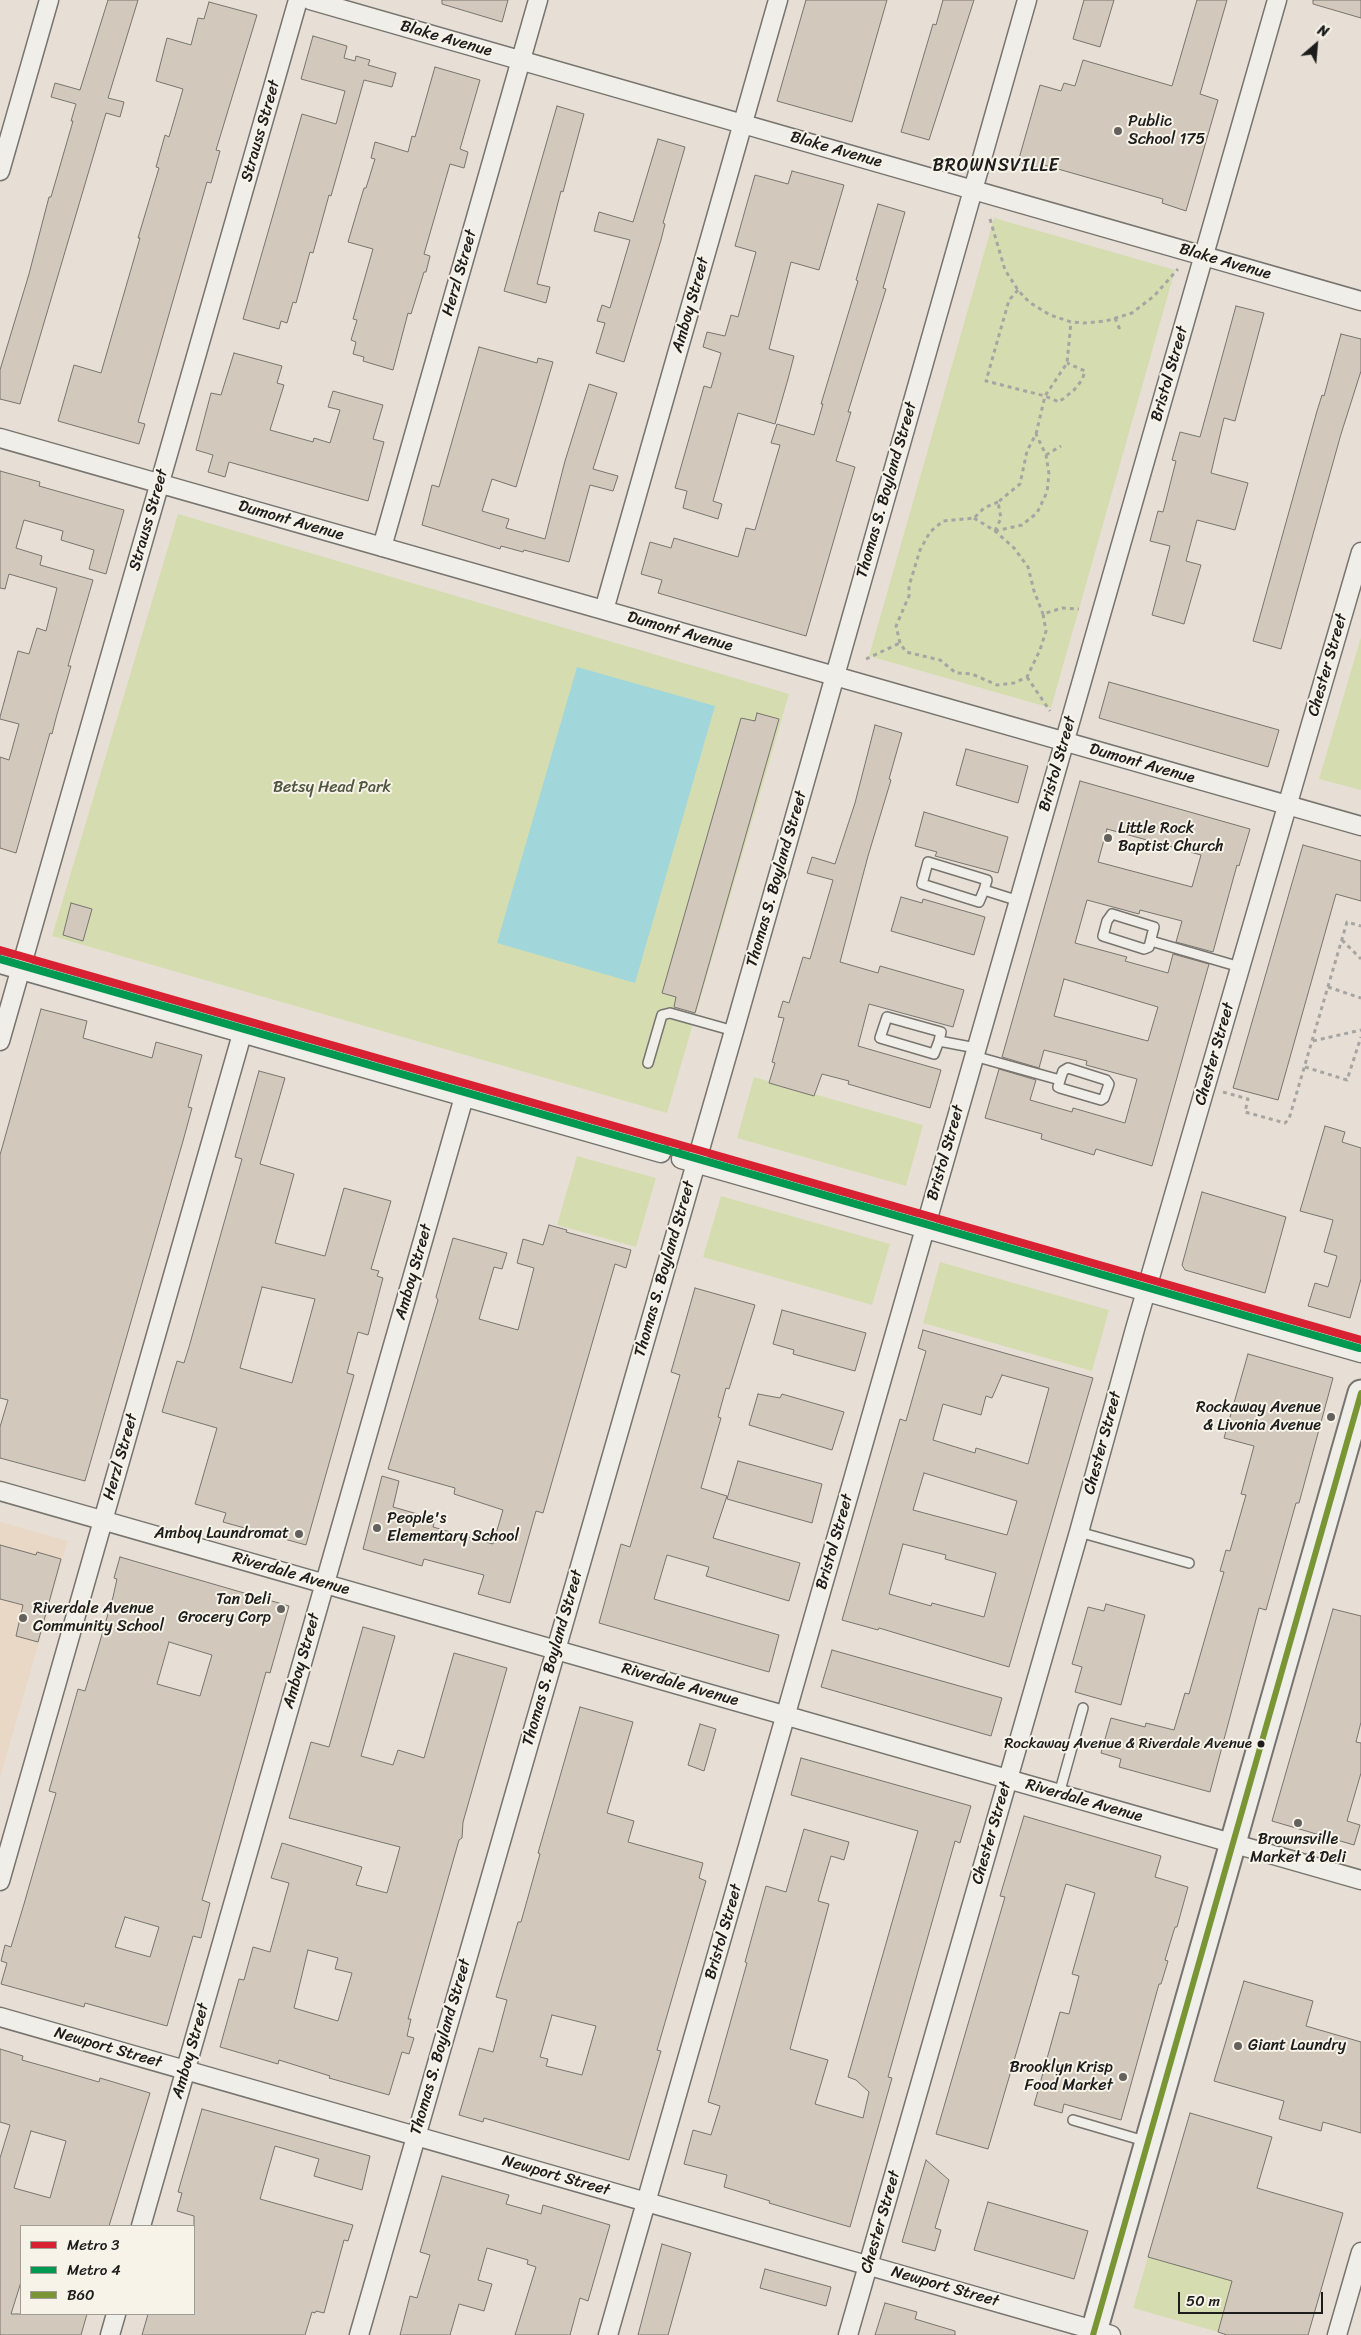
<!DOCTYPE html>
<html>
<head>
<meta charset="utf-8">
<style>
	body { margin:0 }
	#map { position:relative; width:1361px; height:2335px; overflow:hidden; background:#e7dfd5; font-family:Sriracha,sans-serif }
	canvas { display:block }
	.legend { position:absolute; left:20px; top:2225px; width:175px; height:90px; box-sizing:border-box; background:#f7f3e8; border:1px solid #9f9d96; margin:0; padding:6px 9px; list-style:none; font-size:15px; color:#1c1c1c }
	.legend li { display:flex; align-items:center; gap:10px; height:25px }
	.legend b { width:25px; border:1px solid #9f9d96 }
	.north { position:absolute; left:1291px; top:20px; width:50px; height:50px; -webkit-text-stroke:4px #f7f3e8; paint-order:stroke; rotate:27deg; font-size:14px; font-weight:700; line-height:20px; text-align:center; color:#1c1c1c }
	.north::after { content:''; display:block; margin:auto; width:18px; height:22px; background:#1c1c1c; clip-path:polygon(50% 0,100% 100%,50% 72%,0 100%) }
	.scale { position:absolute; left:1178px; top:2292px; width:145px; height:22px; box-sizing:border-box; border:2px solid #1c1c1c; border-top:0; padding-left:6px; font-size:15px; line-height:18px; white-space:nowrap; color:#1c1c1c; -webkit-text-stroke:4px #f7f3e8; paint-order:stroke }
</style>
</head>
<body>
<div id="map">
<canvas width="1361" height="2335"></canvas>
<ul class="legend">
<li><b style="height:6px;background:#d82233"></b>Metro 3</li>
<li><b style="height:6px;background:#009952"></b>Metro 4</li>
<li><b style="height:6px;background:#799534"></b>B60</li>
</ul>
<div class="north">N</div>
<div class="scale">50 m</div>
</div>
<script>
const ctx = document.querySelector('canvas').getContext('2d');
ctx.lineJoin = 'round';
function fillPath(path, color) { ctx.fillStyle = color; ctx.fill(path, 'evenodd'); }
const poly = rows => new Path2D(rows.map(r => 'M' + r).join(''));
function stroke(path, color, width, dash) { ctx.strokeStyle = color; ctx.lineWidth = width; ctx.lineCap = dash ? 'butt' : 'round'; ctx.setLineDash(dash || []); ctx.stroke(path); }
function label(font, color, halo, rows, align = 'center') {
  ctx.font = font + ' Sriracha,sans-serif'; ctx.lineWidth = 4; ctx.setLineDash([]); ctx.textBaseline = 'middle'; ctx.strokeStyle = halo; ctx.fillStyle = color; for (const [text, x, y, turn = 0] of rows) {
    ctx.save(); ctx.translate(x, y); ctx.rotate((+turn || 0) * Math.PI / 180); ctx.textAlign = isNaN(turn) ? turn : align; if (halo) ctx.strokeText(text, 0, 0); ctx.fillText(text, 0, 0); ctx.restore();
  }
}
fillPath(poly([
	[0,1522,68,1541,0,1778]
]), '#e9d8c6');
fillPath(poly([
	[994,218,1175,270,1051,708,869,656],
	[178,514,789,694,667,1113,52,936],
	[1361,637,1361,790,1319,779],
	[754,1077,923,1125,906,1186,737,1138],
	[577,1156,656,1178,636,1247,557,1225],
	[721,1196,890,1244,872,1305,703,1257],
	[940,1262,1109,1310,1092,1371,923,1323],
	[1148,2257,1232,2281,1218,2332,1133,2308]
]), '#d5ddb0');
fillPath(poly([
	[577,667,715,706,635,983,497,943]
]), '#a1d7db');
const building = poly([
	[108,0,138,0,108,98,124,102,120,117,106,113,20,404,0,399,0,370,29,274,49,197,51,197,73,121,71,121,76,104,51,97,55,83,80,90,108,0],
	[442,0,508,0,502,22,442,4,442,0],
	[806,0,887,0,852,122,777,101,806,0],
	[943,0,974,0,929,140,901,132,933,24,936,25,943,0],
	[1084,0,1114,0,1100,47,1073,39,1084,0],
	[1197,0,1227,0,1200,94,1218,100,1186,211,1162,203,1163,199,1044,165,1043,169,1018,162,1040,85,1061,91,1064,83,1075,86,1083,60,1172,86,1197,0],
	[1313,0,1361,0,1361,18,1313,4,1313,0],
	[209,2,257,15,216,150,220,151,211,183,207,182,138,422,145,424,139,444,58,421,74,365,101,373,140,238,138,238,159,168,156,167,165,135,169,137,183,89,156,81,167,38,191,45,198,18,204,19,209,2],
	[313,36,347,46,344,58,355,61,356,56,370,60,368,65,396,73,392,87,364,80,331,196,329,195,313,253,310,252,296,303,293,302,287,323,281,321,279,329,243,319,302,114,336,124,345,91,301,79,313,36],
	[435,67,480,80,460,149,468,152,464,168,450,164,424,254,430,256,426,272,424,272,411,314,408,313,393,370,363,361,364,357,353,354,356,342,351,340,357,320,353,319,373,249,348,242,364,188,366,188,375,159,371,158,375,142,408,152,412,136,415,137,435,67],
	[557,106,584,114,563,192,561,191,537,284,550,287,546,303,504,291,557,106],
	[658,139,685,147,663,223,665,224,661,240,624,362,596,353,605,323,597,321,602,305,610,308,630,240,594,231,599,212,633,222,658,139],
	[792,171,844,185,819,270,791,262,769,349,794,356,788,379,775,424,738,413,713,501,722,504,718,519,683,508,687,491,675,488,704,386,711,388,721,353,703,347,707,332,725,336,731,315,738,317,756,252,735,246,755,175,788,184,792,171],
	[878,204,905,212,883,288,886,289,848,412,851,412,836,461,855,467,806,636,658,593,662,580,641,574,650,542,671,548,674,538,738,557,746,528,755,530,780,445,771,443,777,424,814,435,823,404,821,404,858,281,856,280,878,204],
	[1236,306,1264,313,1235,421,1224,418,1211,473,1248,483,1235,530,1197,520,1186,561,1201,565,1184,624,1152,615,1170,546,1150,541,1158,511,1163,512,1176,461,1172,460,1180,432,1200,437,1236,306],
	[1341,334,1361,339,1361,371,1341,434,1281,649,1253,641,1317,411,1322,395,1324,396,1341,334],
	[479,347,537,363,538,358,553,362,516,487,492,479,482,511,509,519,506,528,545,539,565,461,589,384,617,393,593,469,618,476,613,491,590,485,569,562,524,550,523,552,501,546,500,549,422,525,432,485,439,487,479,347],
	[234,353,282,366,277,383,284,385,270,430,313,442,314,438,330,443,340,410,328,407,333,391,383,405,373,439,384,442,368,501,229,462,225,477,208,472,213,455,196,450,211,393,221,395,234,353],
	[0,471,40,482,39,486,124,510,106,574,89,569,94,550,61,540,63,531,24,520,16,548,42,556,40,565,93,580,68,666,71,666,56,718,52,734,50,733,16,853,0,848,0,757,9,760,19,724,0,719,0,717,18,651,29,654,37,628,46,631,57,588,9,574,5,589,0,588,0,471],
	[1109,682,1279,730,1268,767,1099,718,1109,682],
	[757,713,779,719,695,1013,674,1007,676,997,662,993,741,718,755,721,757,713],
	[875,725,902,733,889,779,891,780,868,856,840,962,878,973,880,966,964,990,953,1027,869,1004,858,1046,941,1070,930,1108,848,1084,849,1081,822,1074,814,1096,769,1083,775,1063,772,1062,784,1018,778,1017,783,1001,789,1003,803,957,810,959,833,880,807,873,812,857,835,864,855,803,875,725],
	[966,749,1028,766,1018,803,956,785,966,749],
	[1080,781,1250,829,1239,866,1237,865,1213,952,1176,942,1182,921,1140,910,1139,914,1087,900,1075,943,1127,957,1125,961,1168,973,1173,954,1209,964,1152,1166,1096,1149,1094,1155,1041,1139,1042,1134,985,1118,999,1069,1036,1080,1030,1100,1072,1112,1073,1108,1125,1123,1137,1079,1086,1065,1087,1061,1044,1050,1039,1068,1002,1057,1080,781],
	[1107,829,1201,855,1192,887,1098,862,1107,829],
	[1064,979,1158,1007,1148,1041,1054,1016,1064,979],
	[924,812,1008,837,998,873,935,856,937,852,915,846,924,812],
	[1303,845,1361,861,1361,901,1336,894,1278,1100,1233,1088,1303,845],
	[901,897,922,903,923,899,985,917,974,955,891,931,901,897],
	[71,903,92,909,83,941,63,935,71,903],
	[41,1009,87,1021,83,1038,152,1058,156,1042,202,1055,188,1107,192,1108,183,1141,85,1481,0,1458,0,1427,8,1400,0,1398,0,1155,41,1009],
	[259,1071,285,1078,260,1164,294,1174,275,1243,325,1256,344,1188,391,1201,371,1269,379,1271,377,1276,383,1278,368,1335,358,1332,347,1373,354,1375,306,1545,223,1522,226,1513,195,1504,217,1428,162,1412,177,1361,184,1363,189,1347,242,1159,235,1157,259,1071],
	[262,1287,315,1299,292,1383,240,1368,262,1287],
	[1325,1126,1345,1132,1342,1142,1361,1148,1361,1279,1350,1318,1308,1306,1315,1283,1328,1287,1337,1256,1324,1252,1333,1220,1300,1211,1325,1126],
	[1202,1192,1286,1217,1265,1293,1185,1270,1182,1265,1202,1192],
	[549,1225,567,1230,566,1232,631,1250,626,1268,615,1264,543,1513,536,1511,510,1603,478,1594,484,1575,424,1559,422,1566,363,1549,382,1476,399,1481,393,1507,435,1519,433,1527,493,1544,503,1510,454,1494,455,1488,388,1469,438,1300,436,1297,453,1238,507,1253,502,1269,494,1267,479,1319,518,1330,534,1268,517,1263,523,1239,543,1245,549,1225],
	[695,1288,755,1305,729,1389,726,1388,718,1417,721,1418,701,1488,727,1496,713,1538,800,1563,789,1601,706,1576,709,1567,667,1555,654,1599,779,1635,769,1672,599,1623,621,1544,630,1547,680,1375,671,1372,695,1288],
	[782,1310,866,1333,855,1371,793,1354,794,1350,773,1344,782,1310],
	[923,1330,1093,1378,1009,1667,879,1628,878,1630,842,1620,900,1419,906,1421,926,1351,918,1348,923,1330],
	[1002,1375,1049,1388,1028,1464,976,1448,975,1453,933,1440,943,1404,981,1415,986,1396,992,1398,1002,1375],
	[924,1473,1017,1501,1007,1535,913,1510,924,1473],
	[903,1544,946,1555,945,1559,996,1573,984,1617,932,1603,931,1606,889,1594,903,1544],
	[1248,1354,1333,1378,1299,1503,1296,1503,1266,1610,1259,1608,1210,1792,1119,1767,1121,1759,1101,1753,1111,1718,1145,1727,1146,1723,1174,1730,1185,1693,1189,1694,1224,1572,1220,1571,1226,1550,1230,1551,1246,1495,1241,1494,1254,1446,1224,1438,1248,1354],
	[758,1394,780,1398,782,1394,844,1412,832,1450,749,1425,758,1394],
	[738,1461,822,1484,812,1523,727,1499,738,1461],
	[0,1545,36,1555,37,1552,61,1559,38,1642,16,1636,23,1605,0,1599,0,1545],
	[120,1557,289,1606,270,1673,266,1672,214,1857,202,1900,210,1903,201,1938,193,1936,167,2026,85,2003,84,2007,1,1984,7,1963,1,1961,5,1945,11,1947,24,1904,56,1793,49,1791,78,1689,85,1691,98,1648,113,1597,117,1579,114,1578,120,1557],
	[169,1642,212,1655,200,1696,157,1684,169,1642],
	[125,1917,159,1927,150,1957,115,1947,125,1917],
	[1106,1604,1145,1615,1121,1705,1075,1692,1082,1667,1072,1664,1088,1607,1104,1611,1106,1604],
	[1333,1609,1361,1616,1361,1722,1356,1742,1361,1743,1361,1773,1347,1821,1360,1825,1354,1845,1272,1821,1333,1609],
	[363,1627,395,1636,361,1756,393,1765,398,1750,424,1758,454,1653,507,1668,463,1822,462,1838,459,1840,408,2019,411,2019,407,2036,414,2038,409,2054,402,2052,389,2095,329,2078,330,2076,279,2060,278,2064,220,2047,239,1979,244,1980,253,1947,270,1952,289,1883,271,1878,282,1843,362,1867,356,1885,387,1893,400,1847,289,1818,311,1742,329,1747,363,1627],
	[308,1950,338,1958,335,1969,352,1973,338,2021,294,2008,308,1950],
	[832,1650,1002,1698,991,1736,821,1687,832,1650],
	[580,1707,633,1722,607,1813,634,1821,628,1842,703,1863,699,1878,706,1881,657,2050,661,2051,629,2160,484,2118,483,2122,459,2115,479,2048,493,2052,507,2000,496,1997,518,1922,521,1922,540,1854,538,1853,580,1707],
	[552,2015,596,2026,582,2075,546,2066,548,2059,540,2057,552,2015],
	[700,1724,716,1729,704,1771,688,1765,700,1724],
	[801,1758,971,1806,960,1843,955,1841,888,2077,892,2078,850,2227,769,2203,770,2201,724,2187,727,2175,684,2164,693,2130,711,2135,720,2106,708,2102,747,1963,745,1962,766,1886,786,1892,804,1829,849,1842,844,1860,831,1856,826,1873,818,1901,829,1904,790,2049,828,2060,815,2104,863,2118,869,2092,856,2080,848,2077,918,1831,791,1795,801,1758],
	[1024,1816,1161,1856,1155,1877,1188,1887,1177,1927,1175,1927,1165,1960,1168,1961,1161,1984,1159,1984,1121,2120,1064,2104,1062,2113,1034,2105,1060,2012,1069,2014,1079,1976,1072,1974,1095,1893,1066,1884,988,2149,936,2134,1005,1897,1000,1896,1024,1816],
	[1244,1981,1313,2001,1306,2026,1361,2042,1361,2133,1323,2122,1321,2131,1279,2119,1284,2101,1214,2081,1244,1981],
	[0,2049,23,2056,22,2060,61,2071,99,2082,100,2078,150,2093,109,2226,21,2226,21,2282,11,2314,87,2314,81,2335,0,2335,0,2158,10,2125,0,2122,0,2049],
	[31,2131,66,2141,50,2198,14,2188,31,2131],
	[202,2109,370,2156,362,2190,314,2176,319,2159,275,2146,260,2199,353,2225,348,2241,344,2240,324,2313,316,2311,315,2313,312,2312,305,2335,142,2335,148,2314,194,2314,194,2216,177,2211,182,2193,178,2192,202,2109],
	[1190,2113,1272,2137,1257,2188,1343,2213,1308,2335,1227,2335,1218,2332,1232,2281,1148,2257,1190,2113],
	[926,2160,949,2180,935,2228,941,2230,935,2251,902,2242,926,2160],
	[442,2176,509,2195,506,2204,524,2209,541,2214,543,2205,610,2225,588,2301,580,2298,570,2335,515,2335,536,2267,527,2264,528,2260,487,2248,478,2280,492,2284,484,2311,459,2304,450,2335,400,2335,410,2296,417,2298,430,2255,420,2252,442,2176],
	[988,2202,1088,2231,1074,2279,974,2250,988,2202],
	[662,2244,691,2253,668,2335,638,2335,662,2244],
	[765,2269,831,2287,826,2306,760,2288,765,2269],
	[885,2303,917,2312,915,2319,955,2331,955,2335,875,2335,885,2303]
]);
fillPath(building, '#d3c8bc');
stroke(building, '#77746f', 1);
const lane = poly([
	[984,890,979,902,922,884,928,862,987,880,984,890,1019,901],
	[1112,914,1154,927,1149,947,1144,949,1103,936,1107,921,1112,914],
	[1151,941,1240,967],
	[939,1041,934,1054,880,1038,887,1017,941,1032,939,1041,976,1048],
	[974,1056,1060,1080,1063,1071,1068,1068,1106,1080,1109,1084,1104,1098,1101,1100,1060,1088,1058,1087,1060,1080],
	[648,1063,662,1015,670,1013,734,1031],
	[1079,1532,1189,1563],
	[1059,1794,1083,1708],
	[1073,2120,1148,2142]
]);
const street = poly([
	[310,0,1361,301],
	[0,171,49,0],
	[0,438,1361,826],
	[382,547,538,0],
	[604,610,778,0],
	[0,964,661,1153],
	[0,1041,298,0],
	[681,1159,1361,1353],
	[0,1491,1361,1880],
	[0,1881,242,1034],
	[0,2017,1111,2335],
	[141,2226,464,1097],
	[110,2335,116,2314],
	[359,2335,734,1031,1027,0],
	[608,2335,1277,0],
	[848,2335,1079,1532,1135,1329,1361,552],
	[1337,2335,1361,2252]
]);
const secondary = poly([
	[1093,2335,1361,1393]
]);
stroke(lane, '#77746f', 12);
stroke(street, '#77746f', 21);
stroke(secondary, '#77746f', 29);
stroke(poly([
	[990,219,1005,270,1018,290,1029,302,1050,315,1071,322,1084,323,1106,321,1132,313,1154,296,1178,269],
	[1018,290,1009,300,986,381,1045,396,1059,402,1074,390,1082,380,1085,371,1067,363],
	[1115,318,1120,330],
	[1046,455,1061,446],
	[998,502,984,508,974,518,943,521,930,532,920,550,909,586,909,596,896,626,900,643,906,652,940,660,956,673,972,674,997,685,1014,683,1027,677,1040,650,1046,631,1043,614,1062,608,1079,609],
	[974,518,995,531,1014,548,1028,567,1034,591,1043,614],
	[995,531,1001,518,998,502,1020,484,1027,451,1036,434,1045,396,1067,363,1071,322],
	[995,531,1022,525,1037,513,1047,492,1049,474,1046,455,1036,434],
	[866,659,900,643],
	[1027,677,1050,711],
	[1342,940,1361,959],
	[1328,987,1361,998],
	[1313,1041,1361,1030],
	[1305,1067,1347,1080,1361,1037],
	[1223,1092,1248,1099,1245,1112,1285,1123,1289,1119,1347,922,1361,926]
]), '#a7a5a2', 3, [4, 4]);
stroke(lane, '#f0eee9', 9);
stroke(street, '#f0eee9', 18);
stroke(secondary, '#f0eee9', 25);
stroke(poly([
	[1093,2335,1361,1393]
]), '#799534', 6);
stroke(poly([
	[0,950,1361,1340]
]), '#d82233', 8);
stroke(poly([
	[0,959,1359,1348]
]), '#009952', 8);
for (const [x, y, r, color] of [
	[1118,131,5,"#63605d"],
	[1108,838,5,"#63605d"],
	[1331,1417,5,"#63605d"],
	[377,1528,5,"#63605d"],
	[299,1534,5,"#63605d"],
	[281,1609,5,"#63605d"],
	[23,1618,5,"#63605d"],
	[1261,1744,4.5,"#1c1c1c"],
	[1298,1823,5,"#63605d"],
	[1238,2046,5,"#63605d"],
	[1123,2077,5,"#63605d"]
]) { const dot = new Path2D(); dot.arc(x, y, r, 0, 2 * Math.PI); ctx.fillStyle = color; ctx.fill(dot); stroke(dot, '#f7f3e8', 2); }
label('15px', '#1c1c1c', '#f7f3e8', [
	["Rockaway Avenue & Riverdale Avenue",1252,1744]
], 'right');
label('16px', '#1c1c1c', '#f7f3e8', [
	["Blake Avenue",446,39,16],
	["Strauss Street",261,131,-74],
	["Blake Avenue",836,150,16],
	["Blake Avenue",1225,262,16],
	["Herzl Street",460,273,-74],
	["Amboy Street",691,305,-74],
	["Bristol Street",1170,374,-74],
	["Thomas S. Boyland Street",887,490,-74],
	["Strauss Street",149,520,-74],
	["Dumont Avenue",291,521,16],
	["Dumont Avenue",680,632,16],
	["Chester Street",1328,665,-74],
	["Bristol Street",1058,764,-74],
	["Dumont Avenue",1142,764,16],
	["Thomas S. Boyland Street",777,879,-74],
	["Chester Street",1215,1054,-74],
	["Bristol Street",946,1153,-74],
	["Thomas S. Boyland Street",665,1269,-74],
	["Amboy Street",414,1272,-74],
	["Chester Street",1103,1443,-75],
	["Herzl Street",121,1457,-74],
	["Bristol Street",835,1542,-74],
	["Riverdale Avenue",291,1574,16],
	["Thomas S. Boyland Street",553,1658,-74],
	["Amboy Street",302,1661,-74],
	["Riverdale Avenue",680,1685,16],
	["Riverdale Avenue",1084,1801,16],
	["Chester Street",992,1833,-74],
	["Bristol Street",724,1932,-74],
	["Thomas S. Boyland Street",441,2047,-74],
	["Newport Street",108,2048,16],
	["Amboy Street",191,2051,-74],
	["Newport Street",556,2176,16],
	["Chester Street",881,2222,-74],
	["Newport Street",945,2287,16]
]);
label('16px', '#1c1c1c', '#f7f3e8', [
	["Public",1128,122],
	["School 175",1128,140],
	["Little Rock",1118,829],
	["Baptist Church",1118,847],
	["Rockaway Avenue",1321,1408,"right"],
	["& Livonia Avenue",1321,1426,"right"],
	["People's",387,1519],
	["Elementary School",387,1537],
	["Amboy Laundromat",289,1534,"right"],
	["Tan Deli",271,1600,"right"],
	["Grocery Corp",271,1618,"right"],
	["Riverdale Avenue",33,1609],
	["Community School",33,1627],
	["Brownsville",1298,1840,"center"],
	["Market & Deli",1298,1858,"center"],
	["Giant Laundry",1248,2046],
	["Brooklyn Krisp",1113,2068,"right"],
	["Food Market",1113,2086,"right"]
], 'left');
label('16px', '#4f563f', '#f7f3e8', [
	["Betsy Head Park",332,788]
]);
ctx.letterSpacing = '1px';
label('18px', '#1c1c1c', '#f7f3e8', [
	["BROWNSVILLE",996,166]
]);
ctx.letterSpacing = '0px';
</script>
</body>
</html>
